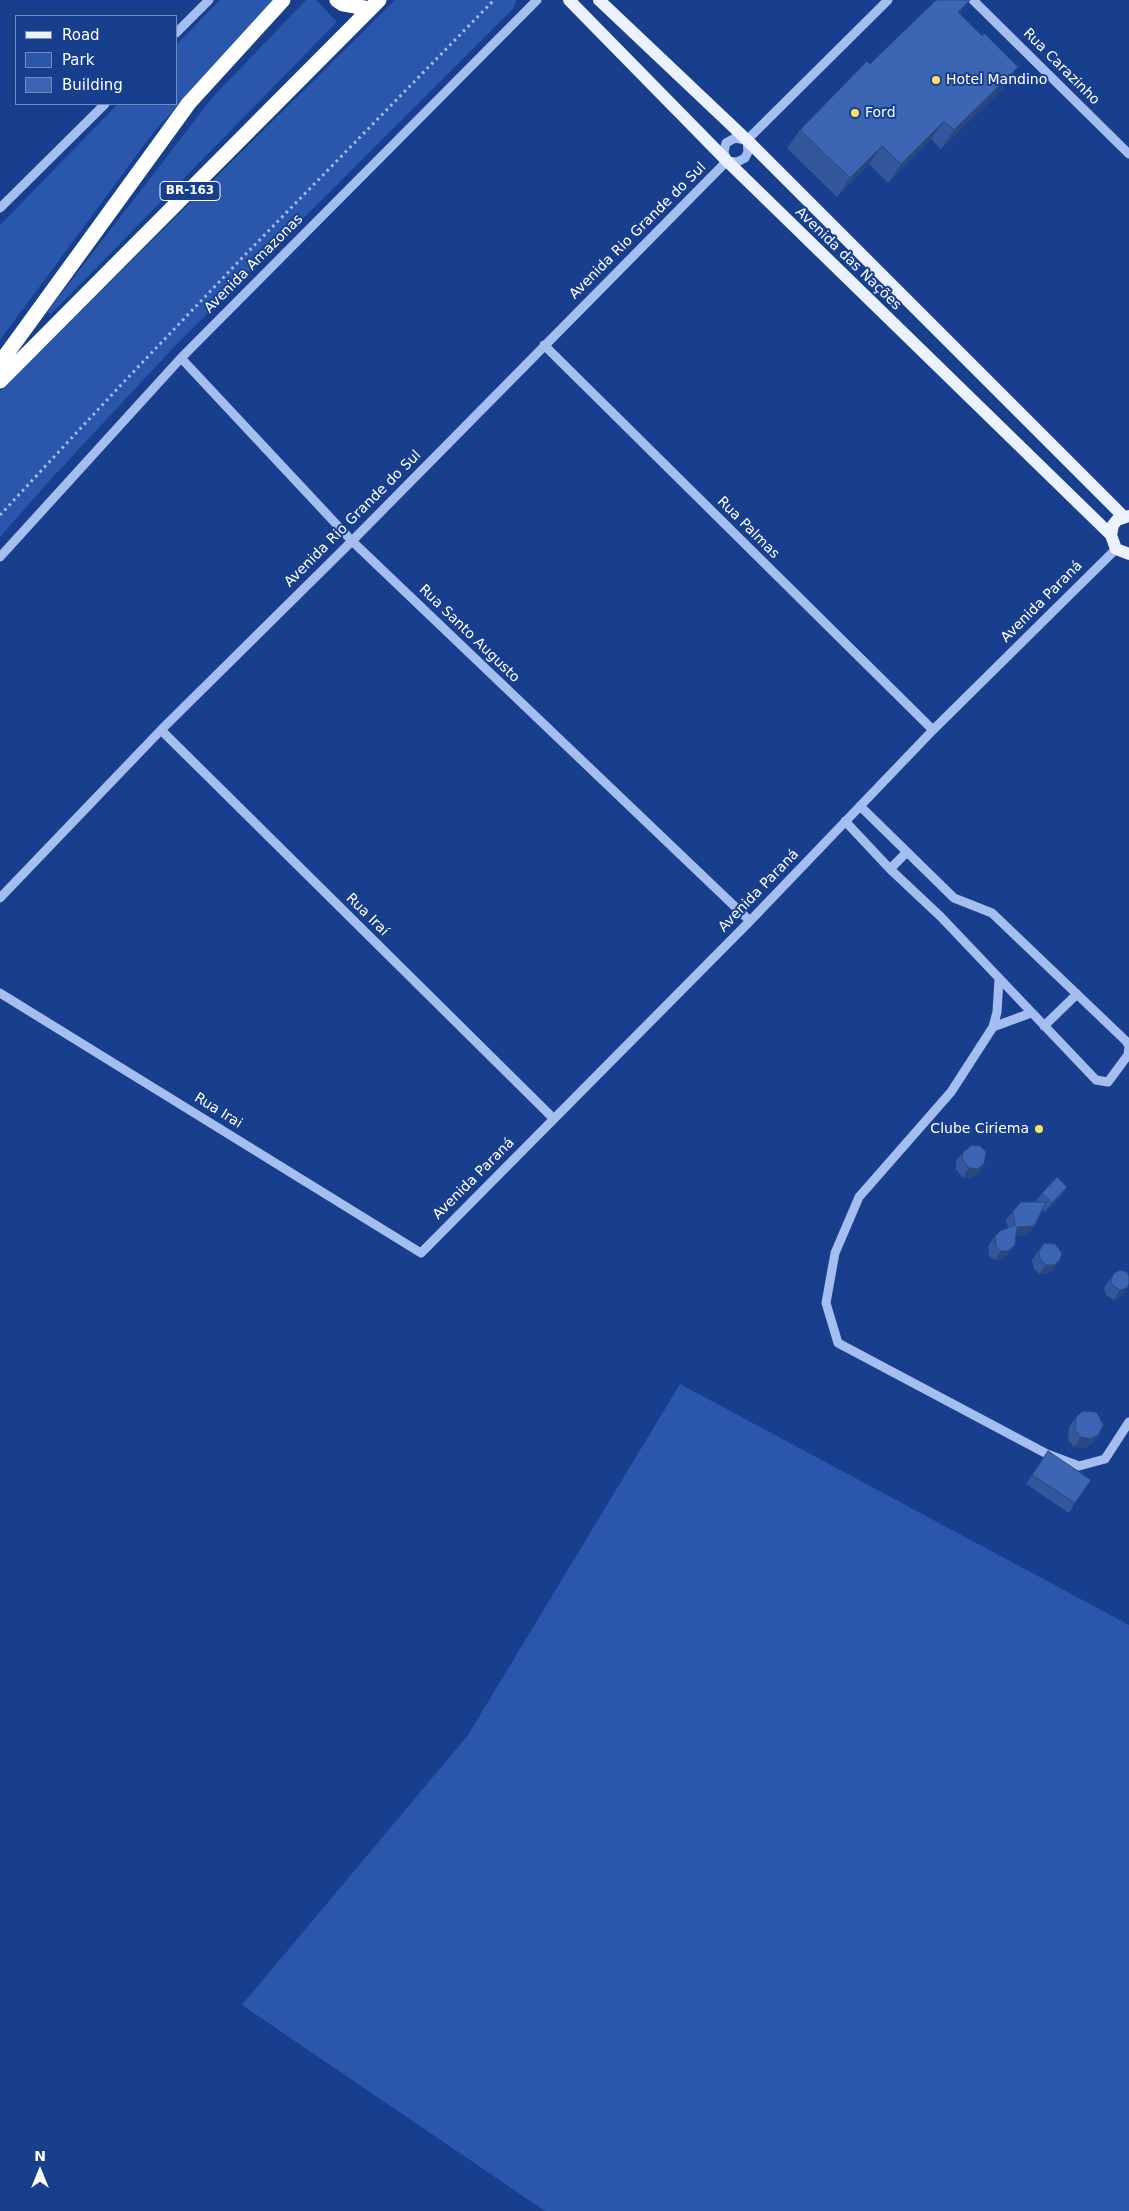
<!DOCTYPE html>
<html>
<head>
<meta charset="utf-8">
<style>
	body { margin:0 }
	#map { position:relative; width:1129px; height:2211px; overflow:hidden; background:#183f8e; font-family:"DejaVu Sans",sans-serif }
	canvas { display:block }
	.legend { position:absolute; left:15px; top:15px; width:162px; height:90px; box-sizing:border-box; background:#183f8e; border:1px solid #748cbb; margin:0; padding:6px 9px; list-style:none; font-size:15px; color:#fff }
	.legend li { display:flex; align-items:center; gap:10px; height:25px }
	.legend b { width:25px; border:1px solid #748cbb }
	.north { position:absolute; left:15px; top:2146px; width:50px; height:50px; -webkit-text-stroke:4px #183f8e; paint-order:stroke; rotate:0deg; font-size:14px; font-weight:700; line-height:20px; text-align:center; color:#fff }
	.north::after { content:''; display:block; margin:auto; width:18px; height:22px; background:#fff; clip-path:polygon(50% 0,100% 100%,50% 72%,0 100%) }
</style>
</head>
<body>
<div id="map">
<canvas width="1129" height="2211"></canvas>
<ul class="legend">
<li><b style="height:6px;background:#ecf1ff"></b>Road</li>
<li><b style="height:14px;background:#2a57ac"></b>Park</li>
<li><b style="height:14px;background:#3c65b4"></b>Building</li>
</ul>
<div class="north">N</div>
</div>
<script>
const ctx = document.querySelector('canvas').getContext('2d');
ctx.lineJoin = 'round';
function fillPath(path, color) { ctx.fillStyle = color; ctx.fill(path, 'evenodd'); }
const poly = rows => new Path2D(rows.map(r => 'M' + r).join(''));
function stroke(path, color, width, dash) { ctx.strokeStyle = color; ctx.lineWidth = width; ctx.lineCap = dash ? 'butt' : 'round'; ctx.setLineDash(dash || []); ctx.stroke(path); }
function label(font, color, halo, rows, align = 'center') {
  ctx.font = font + ' "DejaVu Sans",sans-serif'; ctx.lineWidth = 4; ctx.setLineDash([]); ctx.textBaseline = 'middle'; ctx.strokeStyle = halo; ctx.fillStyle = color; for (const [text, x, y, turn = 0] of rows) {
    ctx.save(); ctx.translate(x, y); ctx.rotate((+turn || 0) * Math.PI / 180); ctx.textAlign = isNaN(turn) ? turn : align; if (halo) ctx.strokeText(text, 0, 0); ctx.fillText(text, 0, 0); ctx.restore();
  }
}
fillPath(poly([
	[220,0,273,0,153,133,0,340,0,225,118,104,176,104,176,45],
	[306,0,316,0,337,22,51,314,47,312,212,98],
	[395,0,516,0,514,8,173,348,50,480,0,537,0,391],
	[680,1384,1129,1625,1129,2211,545,2211,242,2005,468,1735]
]), '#2a57ac');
stroke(poly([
	[0,515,119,387,241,259,494,0]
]), '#a4beef', 3, [2.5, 4]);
stroke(poly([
	[973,0,1129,154],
	[176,33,209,0],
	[747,140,888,0],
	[727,161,724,152,726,143,735,138,745,140],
	[727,161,737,162,745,158,748,152,747,140],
	[0,208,105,104],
	[544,345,933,730],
	[181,358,352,541,750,921],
	[0,557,181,358,537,0],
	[161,730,554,1119],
	[845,821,890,869,941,917,1096,1080,1108,1082,1128,1055,1129,1046,1126,1041,992,913,954,898,860,806],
	[890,869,907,852],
	[0,898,161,730,352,541,727,161],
	[999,979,997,1012,993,1027,951,1092,859,1197,835,1253,826,1303,838,1343,1047,1454,1079,1466,1105,1459,1129,1422],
	[0,993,421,1253,750,921,933,730,1116,549],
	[1044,1026,1077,994],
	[993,1027,1031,1013]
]), '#a4beef', 9);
stroke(poly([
	[569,0,727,161,1111,535],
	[599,0,747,140,1124,517],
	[1129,516,1117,520,1113,525,1111,535,1116,549,1129,554]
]), '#ecf1ff', 12);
stroke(poly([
	[337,0,343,4,370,9],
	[0,363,189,103,283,0],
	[0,381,379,0]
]), '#fff', 15);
fillPath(poly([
	[960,14,982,36,1018,67,1005,86,941,149,931,139,888,183,869,164,837,197,787,148,800,130,870,64],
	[963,1152,978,1174,970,1178,963,1178,956,1169,956,1161],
	[1042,1193,1061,1197,1045,1212,1042,1209,1034,1226,1027,1235,1016,1236,1008,1254,1002,1260,995,1260,989,1256,988,1246,995,1236,1008,1228,1006,1220,1013,1211,1035,1202],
	[1044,1243,1053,1270,1047,1274,1039,1274,1034,1269,1032,1260],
	[1127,1272,1120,1298,1114,1300,1106,1295,1104,1288,1114,1273],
	[1076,1417,1093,1443,1084,1448,1074,1447,1068,1440,1069,1427],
	[1041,1461,1075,1503,1069,1513,1026,1484]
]), '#34579b');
fillPath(poly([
	[970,0,958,17,958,12],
	[1018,67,1005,86,941,149,954,130],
	[944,121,931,139,888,183,901,164],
	[882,146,869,164,837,197,850,178],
	[984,1164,978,1174,970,1178,963,1178,969,1168],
	[1067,1187,1061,1197,1045,1212,1052,1203],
	[1034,1226,1027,1235,1010,1236,1017,1227],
	[1015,1245,1008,1254,1002,1260,995,1260,1001,1251],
	[1060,1260,1053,1270,1047,1274,1039,1274,1046,1265],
	[1127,1288,1120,1298,1114,1300,1120,1290],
	[1099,1434,1093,1443,1084,1448,1074,1447,1081,1437]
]), '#2a477e');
const building = poly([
	[936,0,970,0,958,12,982,36,984,33,1018,67,954,130,944,121,901,164,882,146,850,178,800,130,867,61,870,64,936,0],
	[972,1145,980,1146,986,1152,984,1164,977,1169,969,1168,962,1159,963,1152,972,1145],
	[1057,1177,1067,1187,1052,1203,1042,1193,1057,1177],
	[1021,1202,1046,1202,1034,1226,1017,1227,1015,1245,1008,1251,1001,1251,996,1246,995,1236,1000,1231,1015,1225,1013,1211,1021,1202],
	[1044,1243,1055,1244,1062,1253,1060,1260,1054,1265,1046,1265,1040,1260,1039,1251,1044,1243],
	[1120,1270,1127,1272,1129,1276,1129,1284,1127,1288,1120,1290,1112,1285,1111,1279,1114,1273,1120,1270],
	[1083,1411,1096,1412,1099,1416,1103,1425,1099,1434,1091,1439,1081,1437,1075,1430,1076,1417,1083,1411],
	[1048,1451,1091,1480,1075,1503,1032,1475,1048,1451]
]);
fillPath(building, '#3c65b4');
stroke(building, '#2a477e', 1);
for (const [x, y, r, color] of [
	[936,80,5,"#ffe262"],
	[855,113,5,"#ffe262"],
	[1039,1129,5,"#ffe262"]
]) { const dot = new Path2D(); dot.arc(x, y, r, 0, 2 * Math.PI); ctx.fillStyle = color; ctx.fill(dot); stroke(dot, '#183f8e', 2); }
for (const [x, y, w] of [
	[190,191,60]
]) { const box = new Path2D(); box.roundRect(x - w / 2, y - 9.5, w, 19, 4); ctx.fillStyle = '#183f8e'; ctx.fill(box); stroke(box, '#fff', 1); }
label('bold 12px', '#fff', null, [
	["BR-163",190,191]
]);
label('14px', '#fff', '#183f8e', [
	["Rua Carazinho",1061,67,45],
	["Avenida Rio Grande do Sul",638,231,-45],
	["Avenida das Nações",848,259,44],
	["Avenida Amazonas",254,264,-45],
	["Avenida Rio Grande do Sul",353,519,-45],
	["Rua Palmas",748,528,45],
	["Avenida Paraná",1042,602,-45],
	["Rua Santo Augusto",469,634,44],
	["Avenida Paraná",759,891,-46],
	["Rua Iraí",367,915,45],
	["Rua Irai",218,1111,32],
	["Avenida Paraná",474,1179,-45]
]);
label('14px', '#fff', '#183f8e', [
	["Hotel Mandino",946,80],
	["Ford",865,113],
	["Clube Ciriema",1029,1129,"right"]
], 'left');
</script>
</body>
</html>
